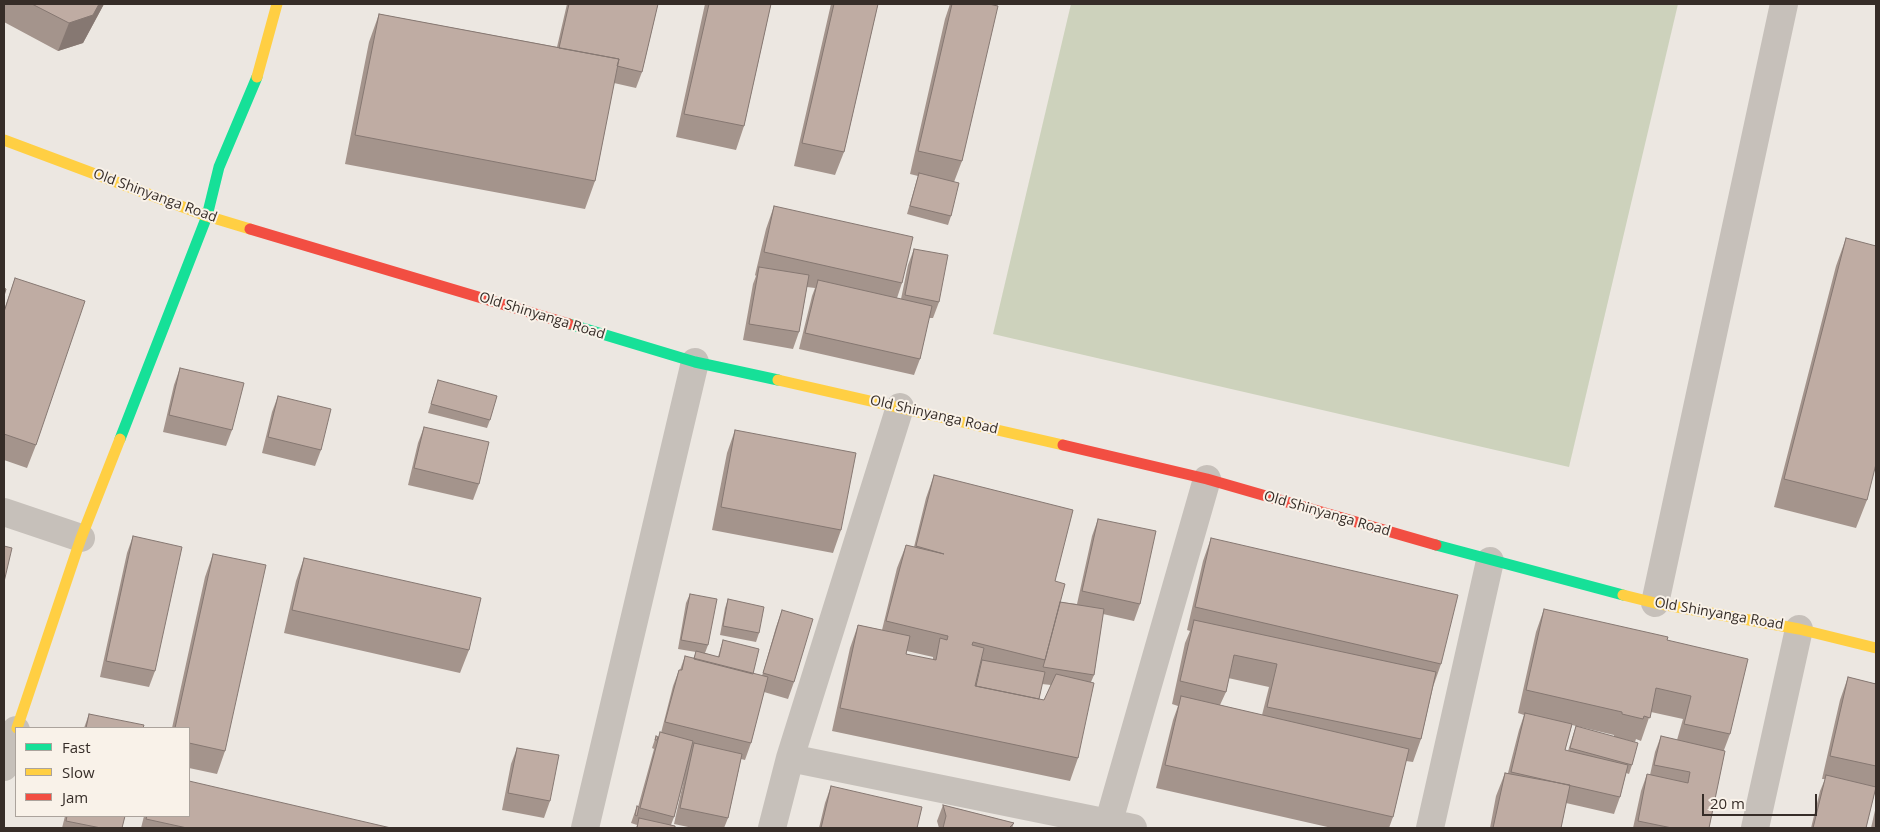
<!DOCTYPE html>
<html>
<head>
<meta charset="utf-8">
<style>
	body { margin:0 }
	#map { position:relative; width:1880px; height:832px; overflow:hidden; background:#ece7e1; font-family:"Open Sans",sans-serif }
	canvas { display:block }
	.frame { position:absolute; inset:0; border:5px solid #362d28; pointer-events:none }
	.legend { position:absolute; left:15px; top:727px; width:175px; height:90px; box-sizing:border-box; background:#f9f2e9; border:1px solid #aba39c; margin:0; padding:6px 9px; list-style:none; font-size:15px; color:#362d28 }
	.legend li { display:flex; align-items:center; gap:10px; height:25px }
	.legend b { width:25px; border:1px solid #aba39c }
	.scale { position:absolute; left:1702px; top:794px; width:115px; height:22px; box-sizing:border-box; border:2px solid #362d28; border-top:0; padding-left:6px; font-size:15px; line-height:18px; white-space:nowrap; color:#362d28; -webkit-text-stroke:4px #f9f2e9; paint-order:stroke }
</style>
</head>
<body>
<div id="map">
<canvas width="1880" height="832"></canvas>
<div class="frame"></div>
<ul class="legend">
<li><b style="height:6px;background:#16e098"></b>Fast</li>
<li><b style="height:6px;background:#ffcf43"></b>Slow</li>
<li><b style="height:6px;background:#f24e42"></b>Jam</li>
</ul>
<div class="scale">20 m</div>
</div>
<script>
const ctx = document.querySelector('canvas').getContext('2d');
ctx.lineJoin = 'round';
function fillPath(path, color) { ctx.fillStyle = color; ctx.fill(path, 'evenodd'); }
const poly = rows => new Path2D(rows.map(r => 'M' + r).join(''));
function stroke(path, color, width, dash) { ctx.strokeStyle = color; ctx.lineWidth = width; ctx.lineCap = dash ? 'butt' : 'round'; ctx.setLineDash(dash || []); ctx.stroke(path); }
function label(font, color, halo, rows, align = 'center') {
  ctx.font = font + ' "Open Sans",sans-serif'; ctx.lineWidth = 4; ctx.setLineDash([]); ctx.textBaseline = 'middle'; ctx.strokeStyle = halo; ctx.fillStyle = color; for (const [text, x, y, turn = 0] of rows) {
    ctx.save(); ctx.translate(x, y); ctx.rotate((+turn || 0) * Math.PI / 180); ctx.textAlign = isNaN(turn) ? turn : align; if (halo) ctx.strokeText(text, 0, 0); ctx.fillText(text, 0, 0); ctx.restore();
  }
}
fillPath(poly([
	[1071,4,1678,4,1569,467,993,334]
]), '#cdd2bc');
stroke(poly([
	[4,512,81,538],
	[1655,603,1784,4],
	[790,758,1133,828],
	[4,767,16,730],
	[585,828,695,362],
	[772,828,790,758,900,407],
	[1107,828,1207,479],
	[1430,828,1490,561],
	[1755,828,1799,629]
]), '#c6c0ba', 28);
stroke(poly([
	[569,324,695,362,778,380],
	[120,439,207,216,219,167,257,77],
	[1436,545,1623,595]
]), '#16e098', 11);
stroke(poly([
	[257,77,277,4],
	[4,140,207,216,250,229],
	[778,380,1063,445],
	[1623,595,1655,603,1799,629,1876,648],
	[17,728,81,538,120,439]
]), '#ffcf43', 11);
stroke(poly([
	[250,229,569,324],
	[1063,445,1207,479,1436,545]
]), '#f24e42', 11);
fillPath(poly([
	[4,4,104,4,83,43,58,51,4,22],
	[567,4,658,4,642,72,636,88,614,83,595,181,585,209,345,164,369,42,379,14,557,47],
	[705,4,771,4,744,126,736,150,676,137],
	[831,4,878,4,844,152,835,175,794,166],
	[950,4,995,4,962,161,954,182,951,216,948,225,907,214,918,176,910,174,945,19],
	[774,206,902,283,897,298,901,299,908,265,914,249,939,302,933,318,929,318,920,359,914,375,799,349,812,296,815,288,807,287,799,332,793,349,743,340,753,284,756,276,755,275,766,229],
	[1846,238,1867,500,1856,528,1774,507,1836,266],
	[15,278,36,445,27,468,4,460,4,310],
	[180,368,232,430,226,446,163,432,174,385],
	[438,380,490,420,487,428,428,413],
	[278,396,321,450,315,466,262,453,272,412],
	[424,427,479,484,473,500,408,485,418,443],
	[735,430,841,530,833,553,712,530,727,453],
	[934,475,1055,581,1060,602,1077,604,1092,536,1098,519,1140,604,1134,621,1103,614,1094,675,1091,682,1078,758,1070,781,832,731,850,648,858,625,882,630,897,568,906,545,914,547,926,498],
	[907,651,933,657,933,660,906,654],
	[1042,684,1051,685,1044,700,1039,699],
	[133,536,155,671,149,687,100,677,127,553],
	[1211,538,1441,664,1433,687,1421,739,1413,762,1406,761,1393,817,1389,828,1332,828,1156,788,1173,720,1178,706,1172,704,1185,643,1190,631,1187,630,1203,561],
	[1228,678,1269,687,1262,715,1220,705,1226,692],
	[213,554,225,751,217,774,189,768,189,728,172,728,205,577],
	[304,558,469,650,460,673,284,633,296,581],
	[690,594,708,645,705,653,718,657,723,640,753,674,762,676,776,627,782,610,794,682,788,699,764,692,751,743,745,760,741,759,728,818,724,828,693,828,674,824,684,779,674,817,671,825,675,828,636,828,637,825,631,823,637,806,638,807,654,749,652,748,656,736,658,737,661,733,673,686,679,670,680,670,685,656,693,659,696,652,678,649,686,603],
	[728,599,759,633,756,642,720,635,725,608],
	[1544,609,1667,640,1730,734,1724,750,1709,828,1633,828,1641,791,1647,774,1650,775,1655,752,1661,736,1677,740,1683,719,1651,712,1641,741,1636,739,1635,742,1623,739,1632,765,1629,774,1626,773,1620,797,1614,814,1566,803,1561,828,1490,828,1496,796,1505,773,1508,773,1519,730,1524,715,1518,713,1536,632],
	[1572,725,1614,735,1614,737,1576,726,1568,751,1565,750],
	[1848,677,1876,684,1876,791,1875,791,1866,828,1811,828,1820,791,1825,779,1822,779,1840,700],
	[89,714,143,728,84,728],
	[517,748,550,801,544,818,502,810,511,764],
	[831,786,917,828,819,828,825,803],
	[943,805,1014,823,1012,828,939,828,937,821],
	[1876,806,1876,828,1871,828],
	[65,816,125,816,122,828,62,828],
	[144,816,189,816,391,828,141,828]
]), '#a4948c');
fillPath(poly([
	[99,4,104,4,83,43,58,51,69,23]
]), '#867872');
const building = poly([
	[32,4,99,4,93,15,69,23,32,4],
	[569,4,658,4,642,72,617,66,619,59,559,48,569,4],
	[709,4,771,4,744,126,684,114,709,4],
	[834,4,878,4,844,152,802,143,834,4],
	[952,4,989,4,998,6,962,161,918,151,952,4],
	[379,14,619,59,595,181,355,135,379,14],
	[919,173,959,183,951,216,910,206,919,173],
	[774,206,913,237,902,283,764,252,774,206],
	[1846,238,1876,246,1876,464,1867,500,1784,479,1846,238],
	[914,249,948,255,939,302,905,295,914,249],
	[759,267,809,275,799,332,749,324,759,267],
	[15,278,85,301,36,445,4,434,4,312,15,278],
	[818,280,932,306,920,359,805,333,818,280],
	[4,288,6,289,4,296,4,288],
	[180,368,244,383,232,430,169,415,180,368],
	[438,380,497,396,490,420,431,404,438,380],
	[278,396,331,409,321,450,268,437,278,396],
	[424,427,489,442,479,484,414,468,424,427],
	[735,430,856,453,841,530,721,507,735,430],
	[934,475,1073,510,1055,581,1065,584,1045,660,973,642,972,645,984,648,975,686,1044,700,1056,674,1094,683,1078,758,840,708,858,625,910,636,906,654,936,660,940,638,947,640,948,636,886,621,906,545,944,554,916,546,934,475],
	[1098,519,1156,531,1140,604,1082,591,1098,519],
	[133,536,182,547,155,671,106,661,133,536],
	[1211,538,1458,595,1441,664,1195,607,1211,538],
	[4,546,12,548,4,582,4,546],
	[213,554,266,565,225,751,189,743,189,728,175,728,213,554],
	[304,558,481,598,469,650,292,610,304,558],
	[690,594,717,599,708,645,681,640,690,594],
	[728,599,764,607,759,633,723,626,728,599],
	[1060,602,1104,609,1094,675,1043,667,1045,660,1060,602],
	[1544,609,1668,637,1667,640,1748,659,1730,734,1684,724,1691,696,1656,688,1650,718,1644,716,1643,719,1622,714,1622,712,1526,690,1544,609],
	[782,610,813,619,794,682,763,673,782,610],
	[1194,620,1436,672,1421,739,1267,707,1277,664,1234,655,1226,692,1180,681,1194,620],
	[723,640,759,649,753,674,694,659,696,651,719,657,723,640],
	[685,656,768,677,751,743,665,722,679,670,682,670,685,656],
	[982,660,1045,672,1039,699,976,686,982,660],
	[1848,677,1876,684,1876,766,1830,756,1848,677],
	[1181,696,1409,749,1393,817,1165,765,1181,696],
	[1525,713,1572,724,1565,750,1628,765,1620,797,1511,772,1525,713],
	[89,714,144,725,143,728,86,728,89,714],
	[1576,726,1638,743,1632,765,1570,748,1576,726],
	[660,732,693,741,674,817,640,808,660,732],
	[656,736,658,737,657,740,655,740,656,736],
	[1661,736,1725,751,1709,828,1672,828,1638,821,1647,774,1688,783,1690,772,1654,765,1661,736],
	[694,743,742,754,728,818,680,808,694,743],
	[517,748,559,755,550,801,508,793,517,748],
	[1505,773,1570,785,1561,828,1493,828,1505,773],
	[1826,775,1876,787,1866,828,1813,828,1826,775],
	[189,781,391,828,187,828,146,819,147,816,189,816,189,781],
	[831,786,922,807,917,828,821,828,831,786],
	[943,805,1014,823,1009,828,943,828,946,816,943,805],
	[637,806,639,807,637,816,635,815,637,806],
	[67,816,125,816,122,828,101,828,66,821,67,816],
	[639,818,675,826,675,828,637,828,639,818]
]);
fillPath(building, '#bfaca3');
stroke(building, '#867872', 1);
label('14px', '#362d28', '#f9f2e9', [
	["Old Shinyanga Road",155,196,20],
	["Old Shinyanga Road",542,316,17],
	["Old Shinyanga Road",934,415,13],
	["Old Shinyanga Road",1327,514,16],
	["Old Shinyanga Road",1719,614,10]
]);
</script>
</body>
</html>
